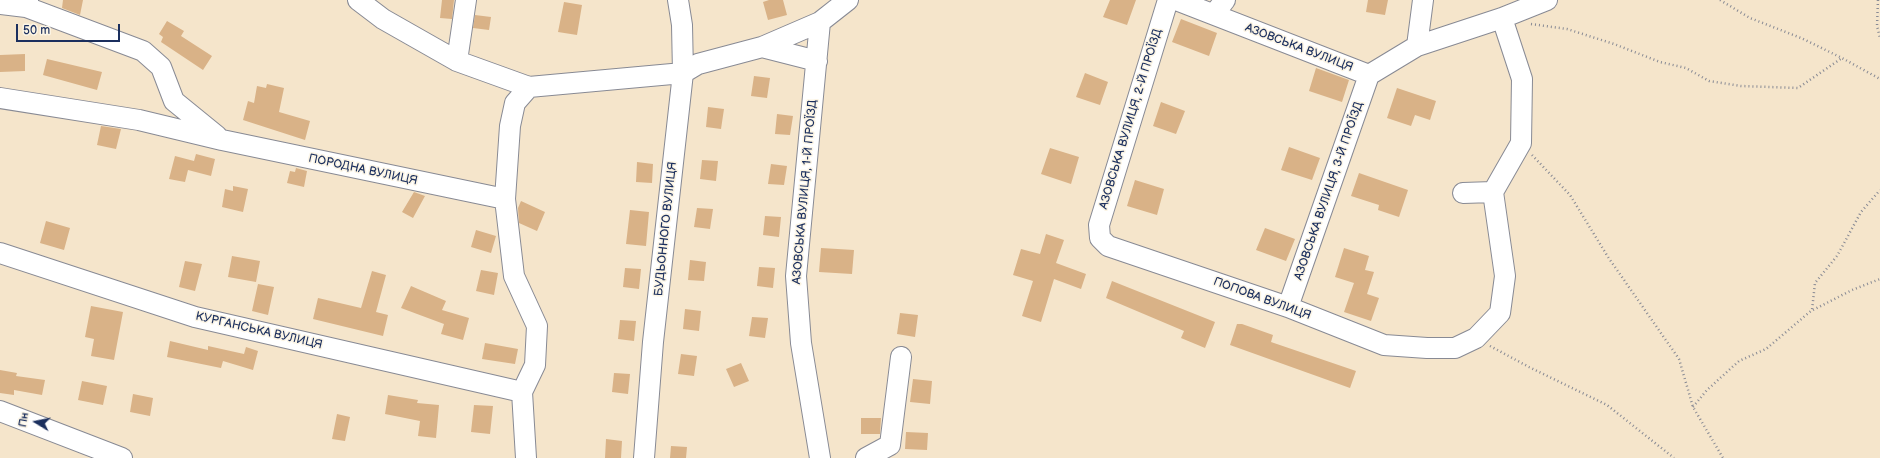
<!DOCTYPE html>
<html>
<head>
<meta charset="utf-8">
<style>
	body { margin:0 }
	#map { position:relative; width:1880px; height:458px; overflow:hidden; background:#f5e5cb; font-family:"Balsamiq Sans",sans-serif }
	canvas { display:block }
	.north { position:absolute; left:16px; top:402px; width:40px; height:40px; -webkit-text-stroke:3px #fcf5e5; paint-order:stroke; rotate:280deg; font-size:11px; font-weight:700; line-height:16px; text-align:center; color:#1b2f5e }
	.north::after { content:''; display:block; margin:auto; width:14px; height:18px; background:#1b2f5e; clip-path:polygon(50% 0,100% 100%,50% 72%,0 100%) }
	.scale { position:absolute; left:16px; top:24px; width:104px; height:18px; box-sizing:border-box; border:2px solid #1b2f5e; border-top:0; padding-left:5px; font-size:12px; line-height:14px; white-space:nowrap; color:#1b2f5e; -webkit-text-stroke:3px #fcf5e5; paint-order:stroke }
</style>
</head>
<body>
<div id="map">
<canvas width="1880" height="458"></canvas>
<div class="north">Пн</div>
<div class="scale">50 m</div>
</div>
<script>
const ctx = document.querySelector('canvas').getContext('2d');
ctx.lineJoin = 'round';
function fillPath(path, color) { ctx.fillStyle = color; ctx.fill(path, 'evenodd'); }
const poly = rows => new Path2D(rows.map(r => 'M' + r).join(''));
function stroke(path, color, width, dash) { ctx.strokeStyle = color; ctx.lineWidth = width; ctx.lineCap = dash ? 'butt' : 'round'; ctx.setLineDash(dash || []); ctx.stroke(path); }
function label(font, color, halo, rows, align = 'center') {
  ctx.font = font + ' "Balsamiq Sans",sans-serif'; ctx.lineWidth = 3; ctx.setLineDash([]); ctx.textBaseline = 'middle'; ctx.strokeStyle = halo; ctx.fillStyle = color; for (const [text, x, y, turn = 0] of rows) {
    ctx.save(); ctx.translate(x, y); ctx.rotate((+turn || 0) * Math.PI / 180); ctx.textAlign = isNaN(turn) ? turn : align; if (halo) ctx.strokeText(text, 0, 0); ctx.fillText(text, 0, 0); ctx.restore();
  }
}
fillPath(poly([
	[63,0,83,0,80,15,62,8],
	[442,0,454,0,452,19,440,18],
	[769,0,783,0,787,15,768,20,763,2],
	[1110,0,1136,0,1127,25,1103,17],
	[1368,0,1388,0,1385,15,1366,12],
	[564,2,582,5,577,35,558,32],
	[475,15,491,17,489,30,473,28],
	[1181,19,1217,33,1209,56,1172,42],
	[167,21,184,31,181,36,212,56,203,70,161,42,163,37,159,34],
	[25,54,25,71,0,72,0,55],
	[47,59,102,72,97,90,43,75],
	[1316,68,1349,80,1342,102,1309,91],
	[1085,73,1108,82,1100,105,1076,97],
	[754,76,770,78,767,98,751,96],
	[267,84,284,88,279,112,310,121,305,140,243,120,248,101,254,103,257,86,266,88],
	[1397,88,1436,101,1430,120,1415,115,1411,126,1387,118],
	[1161,102,1185,111,1176,134,1153,126],
	[708,107,724,109,721,129,706,127],
	[777,114,793,116,790,135,775,134],
	[101,126,121,129,116,149,97,145],
	[1289,147,1320,158,1312,180,1281,170],
	[1050,148,1079,157,1071,184,1041,174],
	[196,154,215,159,211,176,188,170,185,182,169,179,175,156,194,161],
	[702,160,718,161,716,181,700,179],
	[637,162,653,164,652,183,636,182],
	[771,164,787,166,784,185,768,184],
	[296,168,307,171,304,187,287,183,290,171,295,172],
	[1359,173,1408,190,1399,217,1378,210,1379,205,1351,196],
	[1135,180,1164,189,1157,215,1127,206],
	[233,186,248,189,243,212,222,207,225,189,233,191],
	[414,192,425,196,413,218,402,212],
	[521,201,545,212,537,231,519,223,518,208],
	[697,208,713,209,710,229,694,227],
	[630,210,649,212,646,246,626,244],
	[765,216,781,217,779,237,763,235],
	[46,221,70,228,64,250,40,243],
	[1265,228,1295,239,1286,261,1256,250],
	[476,230,496,236,491,253,471,247],
	[1046,234,1064,240,1056,263,1086,274,1081,289,1054,279,1041,322,1022,316,1033,281,1013,275,1021,249,1040,254],
	[821,248,854,250,852,274,819,272],
	[1344,248,1369,256,1365,270,1374,272,1367,294,1379,298,1371,321,1344,312,1354,283,1335,277],
	[232,256,260,261,256,282,228,277],
	[690,260,706,262,704,281,688,280],
	[185,261,202,264,195,291,179,287],
	[759,267,775,268,773,288,757,286],
	[625,268,641,269,639,289,623,287],
	[481,270,498,273,494,295,476,291],
	[372,271,386,275,376,312,388,315,383,336,313,319,318,298,361,308],
	[1112,281,1215,322,1205,348,1181,338,1184,331,1106,298],
	[258,284,274,287,268,315,252,311],
	[411,286,446,301,442,310,469,318,463,340,441,334,444,324,401,308],
	[91,306,123,312,114,360,91,356,94,339,85,337],
	[685,309,701,311,699,331,683,329],
	[900,313,918,315,915,337,897,334],
	[752,317,768,318,765,338,749,336],
	[620,320,636,321,634,341,618,339],
	[1237,324,1242,324,1273,335,1271,342,1356,371,1350,388,1230,345],
	[170,341,208,350,208,346,244,354,246,347,258,351,253,370,223,361,221,368,167,357],
	[485,343,518,349,515,364,482,359],
	[681,354,697,356,694,376,678,374],
	[741,363,749,381,734,387,726,369],
	[0,370,17,373,16,376,45,380,42,395,14,390,14,395,0,393],
	[614,373,630,374,628,394,612,392],
	[913,379,932,381,930,404,910,402],
	[82,381,107,386,103,405,78,400],
	[133,394,153,398,150,416,130,412],
	[388,395,418,400,417,403,439,405,436,438,418,436,420,421,385,414],
	[474,405,493,406,490,434,471,432],
	[337,414,350,417,345,441,332,439],
	[861,418,881,418,880,434,861,434],
	[906,432,928,433,927,450,905,449],
	[606,439,622,441,621,458,605,458],
	[671,446,687,447,686,458,670,458]
]), '#d9b287');
const minor = poly([
	[28,0,26,7,143,51,161,67,174,101,217,136],
	[358,0,383,19,457,61,529,87,683,73,698,64,762,47,820,22,848,0],
	[1168,0,1099,225,1100,238,1108,246,1288,307,1384,345,1427,348,1455,348,1476,338,1500,313,1505,276,1493,192,1521,143,1522,79,1502,18],
	[1176,0,1369,75,1417,46,1502,18,1547,0],
	[0,4,26,7],
	[1214,14,1225,0],
	[1417,46,1423,0],
	[762,47,817,61],
	[457,61,466,0],
	[0,98,139,120,222,140,505,199],
	[1463,193,1493,192],
	[0,253,195,317,522,392],
	[1288,307,1369,75],
	[0,411,122,458],
	[526,458,522,392,535,365,537,326,514,276,505,199,510,126,515,103,529,87],
	[644,458,653,342,683,73,682,25,678,0],
	[820,458,801,343,796,276,820,22],
	[866,458,890,445,901,357]
]);
stroke(minor, '#888a94', 22);
stroke(poly([
	[1720,0,1750,18,1801,38,1842,58,1880,79],
	[1878,0,1877,26,1880,38],
	[1531,24,1567,29,1614,44,1660,62,1686,68,1709,81,1741,86,1798,88,1842,58],
	[1532,155,1570,195,1608,257,1679,359,1693,407,1723,458],
	[1813,310,1852,290,1880,279],
	[1490,346,1529,367,1607,405,1674,458],
	[1693,407,1707,390,1739,361,1766,349,1812,310,1815,283,1837,256,1861,212,1880,190]
]), '#888a94', 2.5, [1, 3]);
stroke(minor, '#fff', 20);
label('12px', '#1b2f5e', '#fcf5e5', [
	["АЗОВСЬКА ВУЛИЦЯ",1299,48,21],
	["АЗОВСЬКА ВУЛИЦЯ, 2-Й ПРОЇЗД",1131,119,-73],
	["ПОРОДНА ВУЛИЦЯ",363,170,12],
	["АЗОВСЬКА ВУЛИЦЯ, 3-Й ПРОЇЗД",1329,191,-71],
	["АЗОВСЬКА ВУЛИЦЯ, 1-Й ПРОЇЗД",805,192,-85],
	["БУДЬОННОГО ВУЛИЦЯ",666,229,-84],
	["ПОПОВА ВУЛИЦЯ",1262,299,20],
	["КУРГАНСЬКА ВУЛИЦЯ",259,331,13]
]);
</script>
</body>
</html>
